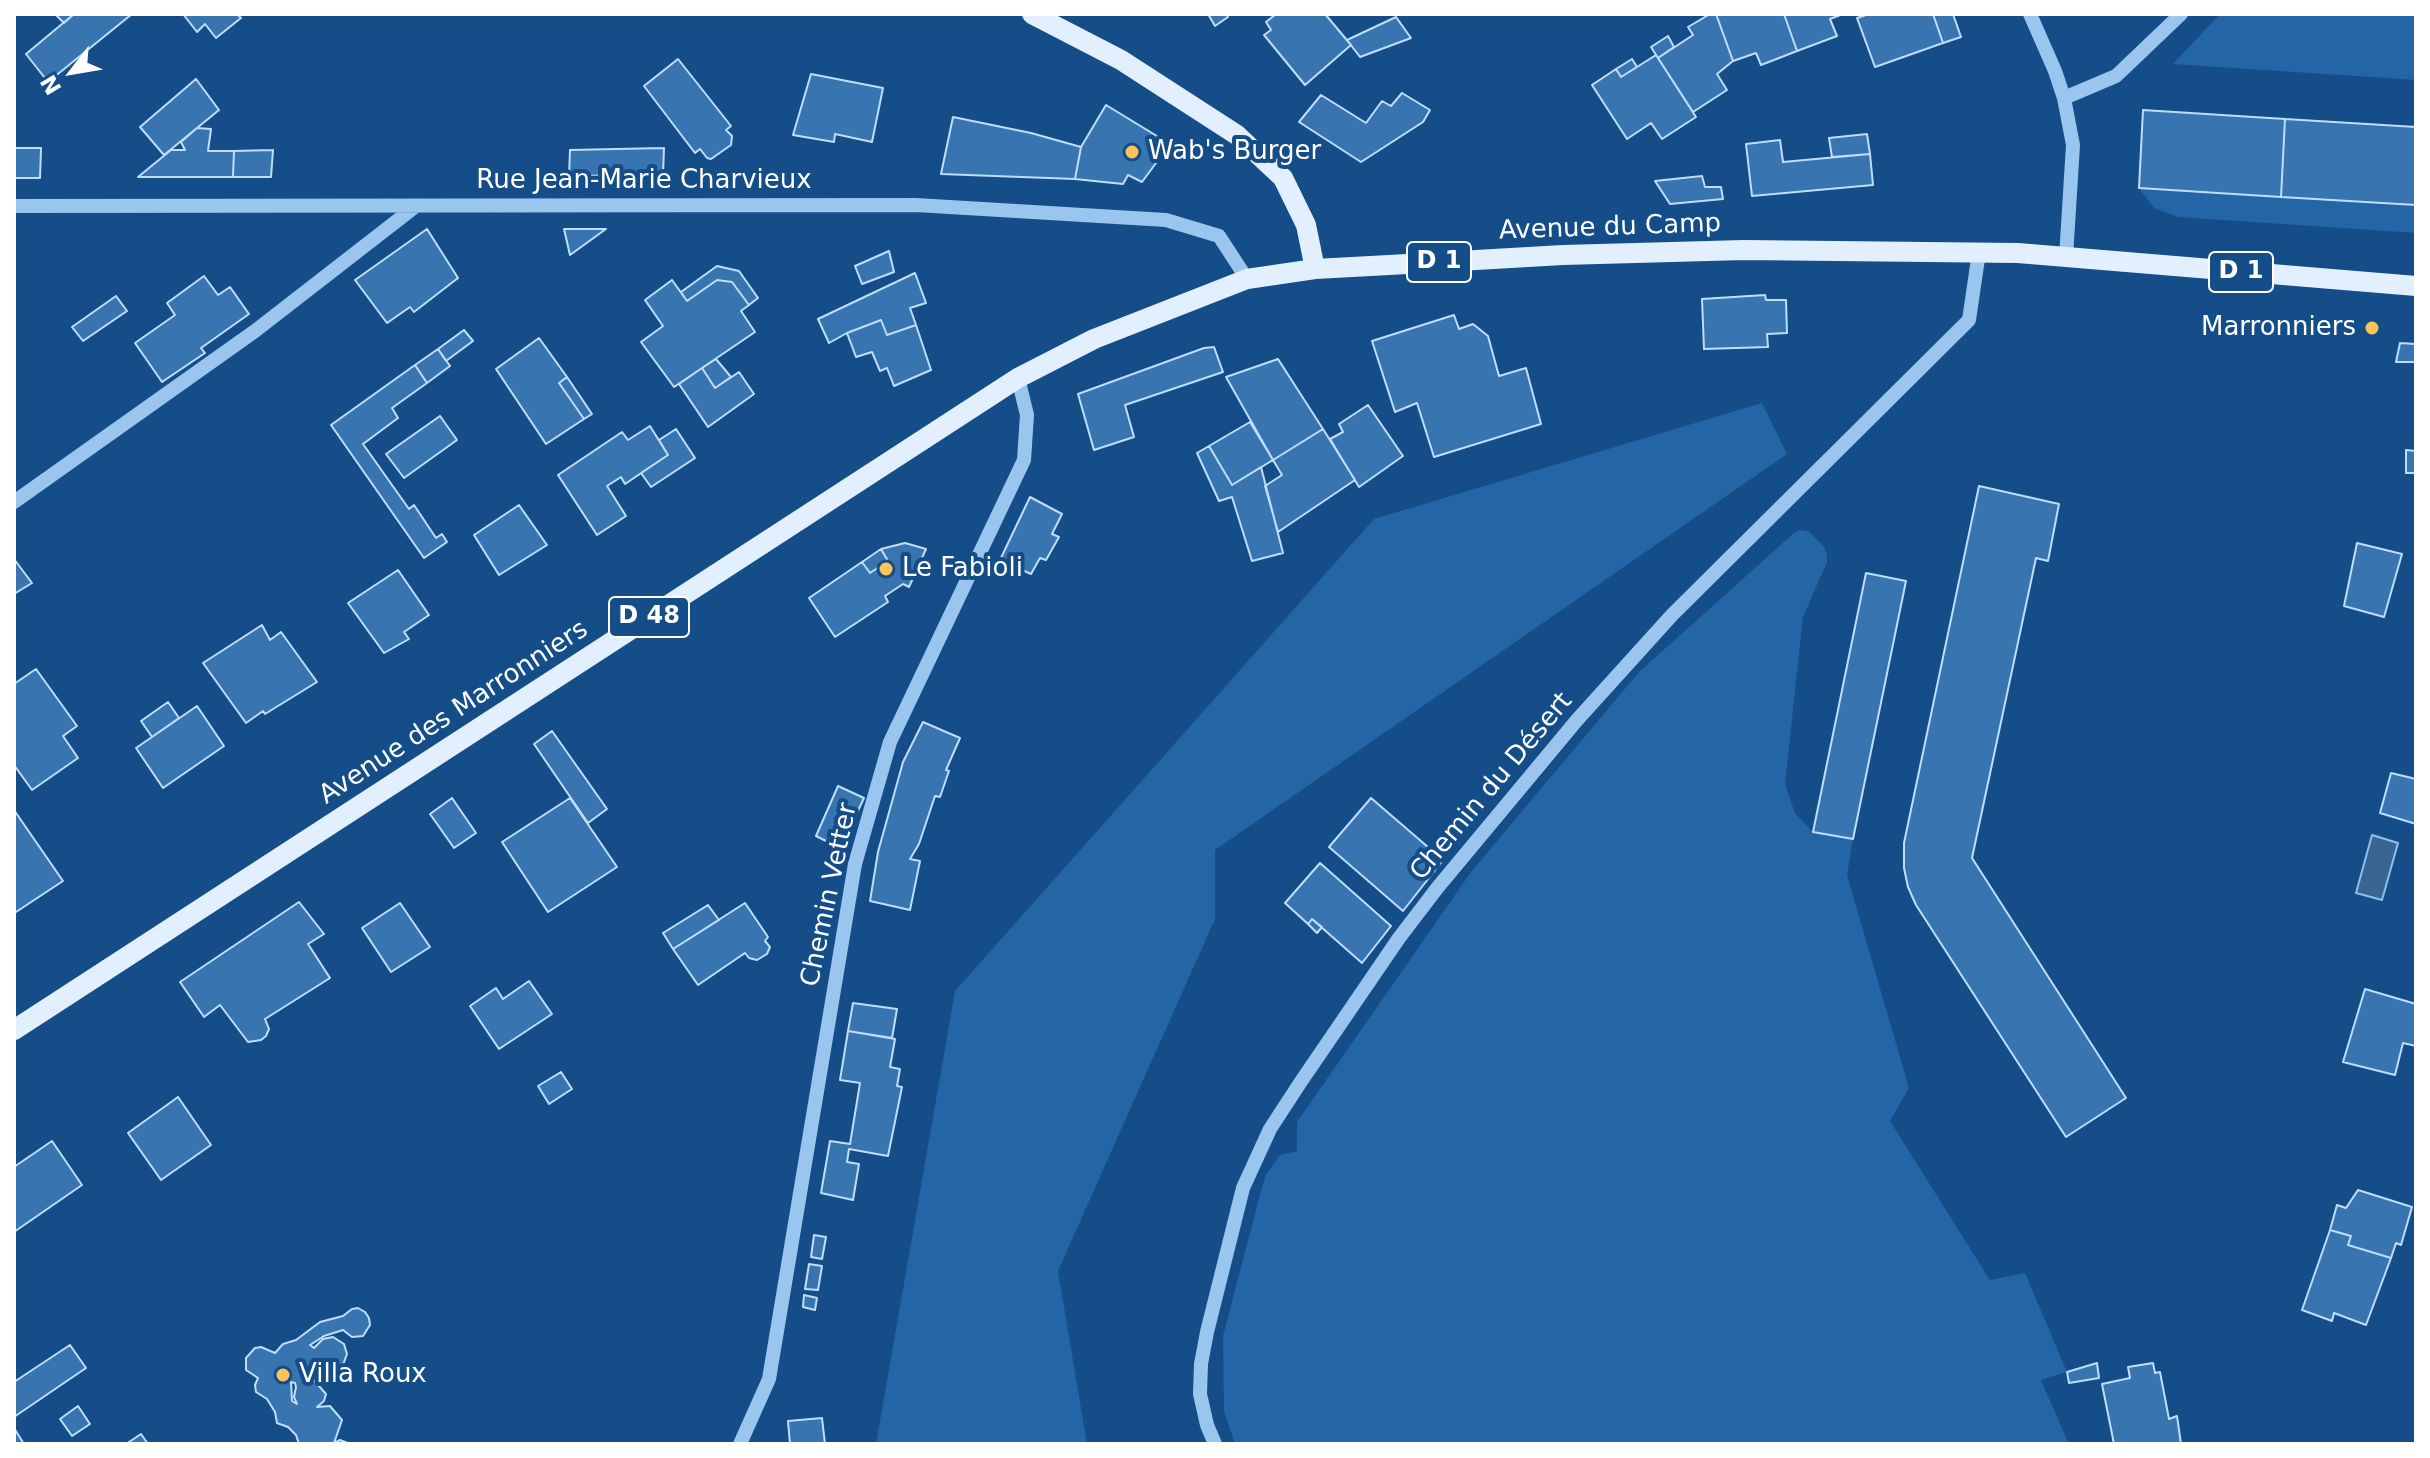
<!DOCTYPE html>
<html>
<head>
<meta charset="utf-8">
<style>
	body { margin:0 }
	#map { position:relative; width:2430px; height:1458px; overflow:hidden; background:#144d87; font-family:"DejaVu Sans",sans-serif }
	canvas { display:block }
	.frame { position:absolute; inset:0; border:16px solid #fff; pointer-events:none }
	.north { position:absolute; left:32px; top:32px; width:80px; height:80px; -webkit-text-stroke:6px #144d87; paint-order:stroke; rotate:239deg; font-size:22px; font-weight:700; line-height:32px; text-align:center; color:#fff }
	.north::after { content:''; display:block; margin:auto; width:28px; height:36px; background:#fff; clip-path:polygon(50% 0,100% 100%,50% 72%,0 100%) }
</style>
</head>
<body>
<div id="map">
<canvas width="2430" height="1458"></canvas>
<div class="frame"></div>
<div class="north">N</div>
</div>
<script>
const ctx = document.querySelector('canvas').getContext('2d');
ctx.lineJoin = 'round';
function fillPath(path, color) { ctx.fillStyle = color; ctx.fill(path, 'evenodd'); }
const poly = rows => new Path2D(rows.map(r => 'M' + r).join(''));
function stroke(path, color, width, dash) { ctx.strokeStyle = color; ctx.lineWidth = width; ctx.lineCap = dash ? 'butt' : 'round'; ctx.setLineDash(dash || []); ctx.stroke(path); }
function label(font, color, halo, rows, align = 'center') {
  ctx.font = font + ' "DejaVu Sans",sans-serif'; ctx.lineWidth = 8; ctx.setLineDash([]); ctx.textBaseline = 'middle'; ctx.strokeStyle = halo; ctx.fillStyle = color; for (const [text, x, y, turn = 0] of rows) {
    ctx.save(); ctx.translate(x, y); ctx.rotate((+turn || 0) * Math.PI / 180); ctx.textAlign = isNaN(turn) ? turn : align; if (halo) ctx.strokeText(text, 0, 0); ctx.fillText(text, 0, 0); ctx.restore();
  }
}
fillPath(poly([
	[2220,14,2416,14,2416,80,2173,64],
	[2139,188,2416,205,2416,233,2178,217,2154,208],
	[1762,403,1787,454,1215,850,1215,919,1058,1271,1087,1444,876,1444,955,991,1374,519],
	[1801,530,1808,531,1824,547,1827,555,1827,562,1803,617,1785,784,1795,813,1813,832,1853,839,1847,875,1909,1088,1890,1121,1990,1280,2025,1273,2067,1372,2041,1380,2069,1444,1235,1444,1224,1411,1223,1336,1262,1187,1266,1175,1280,1155,1297,1151,1297,1122,1471,872,1639,672,1795,532]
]), '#2365a5');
const water = poly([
	[2372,835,2398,843,2382,900,2356,893,2372,835]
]);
fillPath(water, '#3a6590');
stroke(water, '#8bc1f2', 2);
const building = poly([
	[55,14,74,14,64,23,55,14],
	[74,14,132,14,48,82,26,54,74,14],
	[183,14,237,14,241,18,216,38,205,24,197,32,183,14],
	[1208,14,1226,14,1228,17,1215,26,1208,14],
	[1276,14,1325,14,1351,45,1305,85,1264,35,1271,30,1266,22,1276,14],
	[1710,14,1716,14,1733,61,1717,74,1727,90,1693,112,1658,58,1693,35,1688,27,1710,14],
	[1716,14,1784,14,1797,51,1761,65,1756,53,1733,61,1716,14],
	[1784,14,1843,14,1830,19,1837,36,1797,51,1784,14],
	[1869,14,1933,14,1943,43,1875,67,1857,18,1869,14],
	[1933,14,1953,14,1961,37,1943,43,1933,14],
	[1396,17,1411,38,1360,57,1347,40,1396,17],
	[1668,36,1674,47,1658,58,1651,47,1668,36],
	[1656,55,1696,117,1662,139,1651,123,1627,139,1592,85,1616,69,1621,77,1656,55],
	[678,59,731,126,726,130,732,136,731,145,711,159,707,158,700,149,695,153,644,86,678,59],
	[1632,59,1637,67,1621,77,1616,69,1632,59],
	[811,74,883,88,872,142,835,134,834,142,793,135,811,74],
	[196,79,219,110,164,155,140,127,196,79],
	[1402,93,1430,110,1423,122,1361,162,1299,122,1321,95,1366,123,1382,101,1391,106,1402,93],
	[1106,105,1170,144,1142,182,1128,175,1123,184,1075,179,1081,147,1106,105],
	[2143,110,2285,119,2281,197,2139,188,2143,110],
	[953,117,1031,133,1081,147,1075,179,941,174,953,117],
	[2285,119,2416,127,2416,205,2281,197,2285,119],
	[197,128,211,129,208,151,234,151,233,177,138,177,171,150,185,150,181,142,197,128],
	[1867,134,1870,154,1832,157,1829,138,1867,134],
	[1780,140,1783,162,1870,154,1873,185,1752,196,1746,144,1780,140],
	[14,148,41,148,40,178,14,178,14,148],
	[664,148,663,175,569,176,570,150,664,148],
	[273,150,271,177,233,177,234,151,273,150],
	[1702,176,1705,187,1721,187,1723,199,1670,204,1655,181,1702,176],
	[427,229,458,278,414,312,410,307,387,323,355,280,427,229],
	[564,229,606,229,570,255,564,229],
	[889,251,894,272,862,284,855,266,889,251],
	[717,266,739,271,758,298,749,305,732,282,717,280,687,301,681,292,717,266],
	[915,273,926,303,910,308,916,325,887,335,881,320,847,333,829,343,818,319,915,273],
	[204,276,218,295,230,287,249,314,201,348,205,353,162,382,135,343,175,315,167,303,204,276],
	[672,280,687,301,717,280,732,282,749,305,741,311,755,332,674,387,641,342,663,326,645,300,672,280],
	[1765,295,1766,300,1786,300,1787,333,1767,334,1768,347,1704,349,1702,299,1765,295],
	[116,296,127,311,83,341,72,327,116,296],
	[1454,315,1459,329,1473,324,1488,336,1499,376,1526,368,1541,424,1434,457,1417,403,1395,412,1372,341,1454,315],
	[881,320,887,335,916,325,931,370,894,386,887,368,880,371,872,352,856,357,847,333,881,320],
	[464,330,473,341,446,361,438,349,464,330],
	[539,338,567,377,559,383,584,419,546,444,496,369,539,338],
	[2400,343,2416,344,2416,362,2396,362,2400,343],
	[1214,347,1223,372,1125,405,1134,437,1094,450,1078,394,1204,348,1214,347],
	[438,349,450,366,427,383,415,365,438,349],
	[716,359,731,377,715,388,702,368,716,359],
	[1278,359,1323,429,1273,460,1226,377,1278,359],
	[415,365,427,383,392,408,398,418,363,444,409,509,414,505,436,538,442,534,447,542,424,558,331,425,415,365],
	[702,368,715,388,739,372,754,394,708,427,679,384,702,368],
	[567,377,592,414,584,419,559,383,567,377],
	[1368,405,1403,456,1359,487,1330,439,1343,432,1339,424,1368,405],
	[440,416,457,440,404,478,386,454,440,416],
	[1250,422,1273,460,1232,485,1209,446,1250,422],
	[650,426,668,455,625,484,621,477,607,486,626,516,597,535,558,475,622,432,628,440,650,426],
	[676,429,695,458,651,487,641,473,668,455,659,440,676,429],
	[1323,429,1355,480,1278,532,1265,486,1282,475,1273,460,1323,429],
	[1209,446,1232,485,1261,467,1283,553,1252,561,1232,497,1219,501,1197,453,1209,446],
	[2406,450,2416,451,2416,473,2406,473,2406,450],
	[1979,486,2059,504,2048,561,2036,558,1972,858,2126,1098,2066,1137,1916,905,1908,887,1904,868,1904,843,1979,486],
	[1030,497,1062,514,1052,534,1059,537,1046,560,1040,558,1031,574,1000,560,1030,497],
	[519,505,547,545,499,575,474,535,519,505],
	[905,543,926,549,909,587,903,584,885,596,888,602,835,637,809,598,862,562,870,573,888,561,881,549,905,543],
	[2357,543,2402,554,2384,617,2344,606,2357,543],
	[881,549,888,561,870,573,862,562,881,549],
	[14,559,32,583,14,594,14,559],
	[398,570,429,615,404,632,409,639,384,653,348,603,398,570],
	[1866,573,1906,581,1853,839,1813,832,1866,573],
	[262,625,270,640,281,632,317,682,265,714,263,711,246,723,203,663,262,625],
	[36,669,77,726,63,736,78,758,32,790,14,765,14,684,36,669],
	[168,702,179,718,152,737,141,721,168,702],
	[197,706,224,746,163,788,136,748,197,706],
	[923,722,960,738,946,770,949,771,940,797,935,796,919,844,910,859,920,861,910,910,870,901,878,852,903,762,923,722],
	[552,731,607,809,588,823,534,744,552,731],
	[2391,773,2416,779,2416,824,2380,813,2391,773],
	[838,786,864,798,840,848,816,836,838,786],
	[452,798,476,833,454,848,430,814,452,798],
	[570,798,617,867,548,912,502,842,570,798],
	[1371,798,1443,860,1403,911,1329,847,1371,798],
	[14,810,63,881,16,912,14,912,14,810],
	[1320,863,1391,926,1362,963,1312,919,1308,924,1285,903,1320,863],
	[299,902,324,934,308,944,330,978,265,1019,269,1029,266,1036,261,1040,248,1042,220,1005,204,1017,180,982,299,902],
	[400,903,430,947,391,972,362,928,400,903],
	[745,903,768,937,765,941,770,947,767,954,757,960,749,958,745,953,698,985,673,949,745,903],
	[708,905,719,920,673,949,663,933,708,905],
	[1312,919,1322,927,1317,933,1308,924,1312,919],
	[529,981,552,1014,499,1049,470,1006,496,988,503,999,529,981],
	[2365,989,2416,1004,2416,1046,2403,1043,2395,1075,2343,1062,2365,989],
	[853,1003,897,1009,892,1038,848,1031,853,1003],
	[848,1031,895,1039,890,1067,900,1069,897,1086,902,1087,888,1156,849,1149,847,1162,859,1164,853,1200,821,1193,830,1141,850,1144,860,1083,840,1080,848,1031],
	[561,1072,572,1089,549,1104,538,1086,561,1072],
	[178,1097,211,1145,161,1180,128,1133,178,1097],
	[52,1141,82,1185,14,1232,14,1167,52,1141],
	[2358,1190,2412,1207,2401,1245,2396,1243,2391,1258,2348,1245,2351,1236,2330,1230,2337,1205,2346,1208,2358,1190],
	[2330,1230,2351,1236,2348,1245,2391,1258,2366,1325,2334,1313,2332,1321,2302,1310,2330,1230],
	[814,1235,826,1237,822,1259,811,1257,814,1235],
	[809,1264,822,1266,818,1290,805,1289,809,1264],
	[804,1295,817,1298,815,1310,803,1307,804,1295],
	[358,1308,365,1312,369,1318,370,1325,363,1336,352,1337,343,1330,324,1336,310,1345,314,1348,323,1339,333,1337,344,1344,347,1354,343,1365,337,1368,322,1363,318,1364,312,1378,326,1394,324,1401,317,1407,330,1406,342,1420,334,1443,340,1440,350,1444,299,1444,296,1435,288,1427,277,1423,275,1412,267,1399,256,1392,255,1385,258,1378,246,1370,246,1358,255,1348,261,1347,275,1353,283,1344,296,1340,320,1322,343,1316,352,1309,358,1308],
	[291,1382,295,1383,296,1387,294,1397,297,1404,292,1401,291,1382],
	[70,1345,86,1368,14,1417,14,1382,70,1345],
	[2097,1363,2099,1378,2069,1383,2067,1372,2097,1363],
	[2153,1363,2155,1373,2160,1372,2169,1419,2177,1416,2181,1444,2114,1444,2102,1384,2130,1378,2128,1367,2153,1363],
	[78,1406,90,1424,72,1436,60,1419,78,1406],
	[822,1418,825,1444,790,1444,788,1421,822,1418],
	[14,1428,24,1444,14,1444,14,1428],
	[141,1434,148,1444,126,1444,141,1434]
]);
fillPath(building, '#3874af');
stroke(building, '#bfdefb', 2);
stroke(poly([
	[2030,14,2055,71,2064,98,2073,145,2066,257],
	[2064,98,2116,76,2181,14],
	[14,206,916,205,1166,220,1219,236,1247,279],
	[14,502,255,331,416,206],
	[740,1444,769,1379,855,864,890,742,1024,460,1027,415,1018,378],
	[1215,1444,1207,1425,1200,1394,1201,1364,1207,1332,1243,1188,1270,1129,1300,1083,1399,938,1438,887,1577,720,1672,615,1969,320,1979,252]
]), '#99c5ef', 14);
stroke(poly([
	[1032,14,1121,60,1237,135,1283,178,1306,225,1315,269],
	[14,1030,1018,378,1094,339,1247,279,1315,269,1389,265,1563,255,1744,250,2018,253,2416,286]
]), '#e1efff', 20);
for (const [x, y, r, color] of [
	[1132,152,8,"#ffc457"],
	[2372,328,8,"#ffc457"],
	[886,569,8,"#ffc457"],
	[283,1375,8,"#ffc457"]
]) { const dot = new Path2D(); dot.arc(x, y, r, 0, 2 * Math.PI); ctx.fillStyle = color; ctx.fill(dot); stroke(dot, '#144d87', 3); }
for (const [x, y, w] of [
	[1439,262,64],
	[2241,272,64],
	[649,617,80]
]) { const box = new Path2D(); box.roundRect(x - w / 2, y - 20, w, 40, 6); ctx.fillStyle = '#144d87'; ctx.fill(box); stroke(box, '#fff', 2); }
label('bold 24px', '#fff', null, [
	["D 1",1439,262],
	["D 1",2241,272],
	["D 48",649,617]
]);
label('26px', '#fff', '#144d87', [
	["Wab's Burger",1148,152],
	["Marronniers",2356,328,"right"],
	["Le Fabioli",902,569],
	["Villa Roux",299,1375]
], 'left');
label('26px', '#fff', '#144d87', [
	["Rue Jean-Marie Charvieux",644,181],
	["Avenue du Camp",1610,228,-2],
	["Avenue des Marronniers",454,713,-33],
	["Chemin du Désert",1492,787,-50],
	["Chemin Vetter",830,895,-78]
]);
</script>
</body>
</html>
